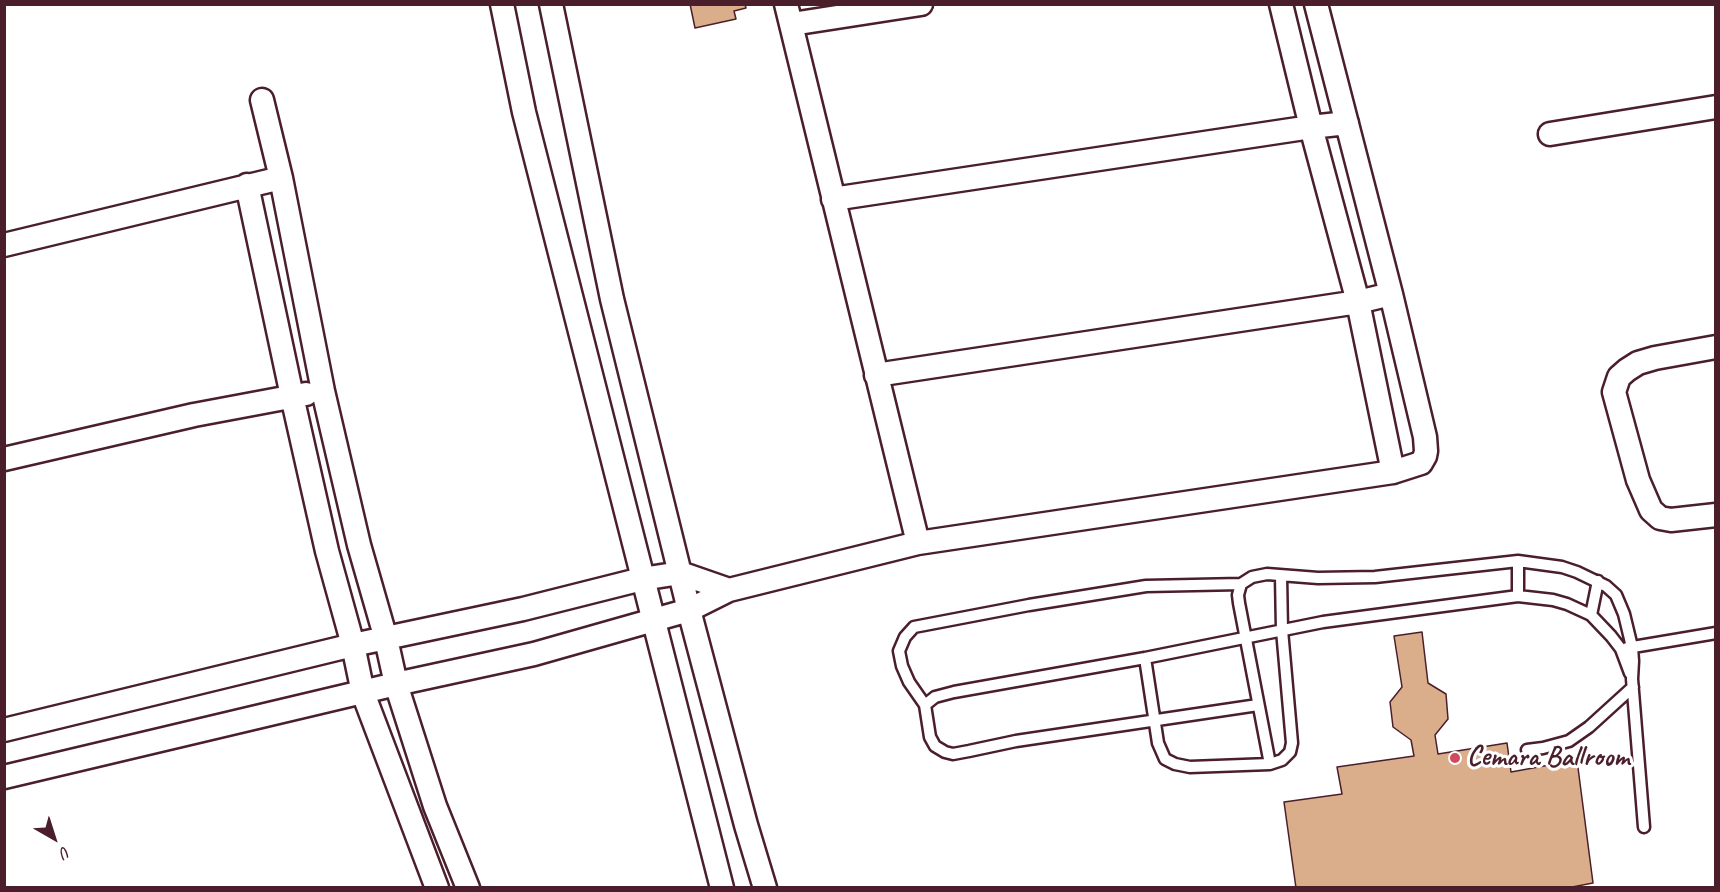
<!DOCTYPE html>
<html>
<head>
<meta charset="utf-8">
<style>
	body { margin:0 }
	#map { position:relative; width:1720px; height:892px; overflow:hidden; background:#fff; font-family:Caveat,sans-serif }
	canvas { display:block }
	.frame { position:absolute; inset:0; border:6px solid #4a1f2b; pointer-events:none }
	.north { position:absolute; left:24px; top:808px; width:60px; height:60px; -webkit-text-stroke:4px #fff; paint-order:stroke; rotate:141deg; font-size:16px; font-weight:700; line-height:24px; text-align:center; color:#4a1f2b }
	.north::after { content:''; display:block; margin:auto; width:21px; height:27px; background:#4a1f2b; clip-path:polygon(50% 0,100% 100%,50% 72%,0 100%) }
</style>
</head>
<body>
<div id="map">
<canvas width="1720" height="892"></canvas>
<div class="frame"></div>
<div class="north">U</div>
</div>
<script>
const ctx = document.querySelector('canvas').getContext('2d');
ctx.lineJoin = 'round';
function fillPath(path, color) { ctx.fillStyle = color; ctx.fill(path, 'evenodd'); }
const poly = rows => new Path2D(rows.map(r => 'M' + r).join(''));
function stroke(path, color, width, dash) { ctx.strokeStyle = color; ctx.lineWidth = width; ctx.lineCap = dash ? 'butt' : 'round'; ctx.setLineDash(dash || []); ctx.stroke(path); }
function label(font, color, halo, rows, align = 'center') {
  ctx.font = font + ' Caveat,sans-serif'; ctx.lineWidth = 6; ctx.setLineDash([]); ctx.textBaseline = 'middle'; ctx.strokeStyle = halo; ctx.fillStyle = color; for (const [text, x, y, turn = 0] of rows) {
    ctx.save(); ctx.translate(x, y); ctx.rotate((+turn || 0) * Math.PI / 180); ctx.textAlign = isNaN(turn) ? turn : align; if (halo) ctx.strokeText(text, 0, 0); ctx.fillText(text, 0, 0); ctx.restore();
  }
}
const building = poly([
	[690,4,745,4,746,8,734,11,736,19,695,28,690,4],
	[1422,632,1428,683,1446,694,1448,719,1435,735,1438,754,1507,743,1511,772,1577,760,1593,883,1567,888,1296,888,1284,802,1342,794,1337,767,1414,756,1411,740,1393,727,1390,702,1402,687,1394,636,1422,632]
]);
fillPath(building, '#daad8b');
stroke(building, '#4a1f2b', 1.5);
const service = poly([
	[1518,561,1518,596],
	[1241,584,1238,595,1239,603,1270,764],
	[1591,615,1598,581],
	[1627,648,1716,633],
	[1145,658,1158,743,1165,759,1175,764,1190,767,1270,764,1282,760,1290,752,1292,743,1282,630,1281,576],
	[925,705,935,697,954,692,1145,658,1323,622,1518,596,1553,600,1567,604,1591,615,1611,636,1621,649,1630,673],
	[1258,705,1016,741,969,751,953,754,945,752,935,746,930,737,925,705,909,682,902,666,899,651,905,637,914,627,1029,605,1146,586,1241,584,1252,577,1267,574,1318,578,1375,577,1518,561,1562,567,1577,572,1606,586,1616,595,1624,614,1632,647,1633,661,1632,679,1644,827],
	[1527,750,1543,748,1569,741,1589,727,1633,687]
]);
const minor = poly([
	[502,4,524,112,722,888],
	[551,4,612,299,689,610,746,825,765,888],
	[786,4,918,543],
	[1281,4,1311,127,1358,302,1393,472],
	[792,24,921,4],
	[262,100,281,178,323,391,359,545,386,639,396,684,435,806,468,888],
	[1550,134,1716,107],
	[247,185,292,396,327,551,353,645,363,693,437,888],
	[833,199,1311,127,1347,123],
	[4,245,281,178],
	[1716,347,1655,358,1638,363,1627,370,1619,377,1614,392,1638,480,1651,510,1660,518,1671,520,1716,515],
	[876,375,1358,302,1391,294],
	[4,459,194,415,306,394],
	[4,730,353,645,523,609,642,579,680,573,729,590],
	[4,777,396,684,534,654,689,610,729,590,918,543,1393,472,1421,463,1425,456,1426,451,1425,437,1391,294,1316,4]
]);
stroke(service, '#4a1f2b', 15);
stroke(minor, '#4a1f2b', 27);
stroke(service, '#fff', 10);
stroke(minor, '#fff', 22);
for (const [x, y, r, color] of [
	[1455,758,6,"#d1495b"]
]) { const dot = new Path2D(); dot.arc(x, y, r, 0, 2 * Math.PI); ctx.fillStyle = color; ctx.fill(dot); stroke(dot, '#fff', 2); }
label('bold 28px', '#4a1f2b', '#fff', [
	["Cemara Ballroom",1467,758]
], 'left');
</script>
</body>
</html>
